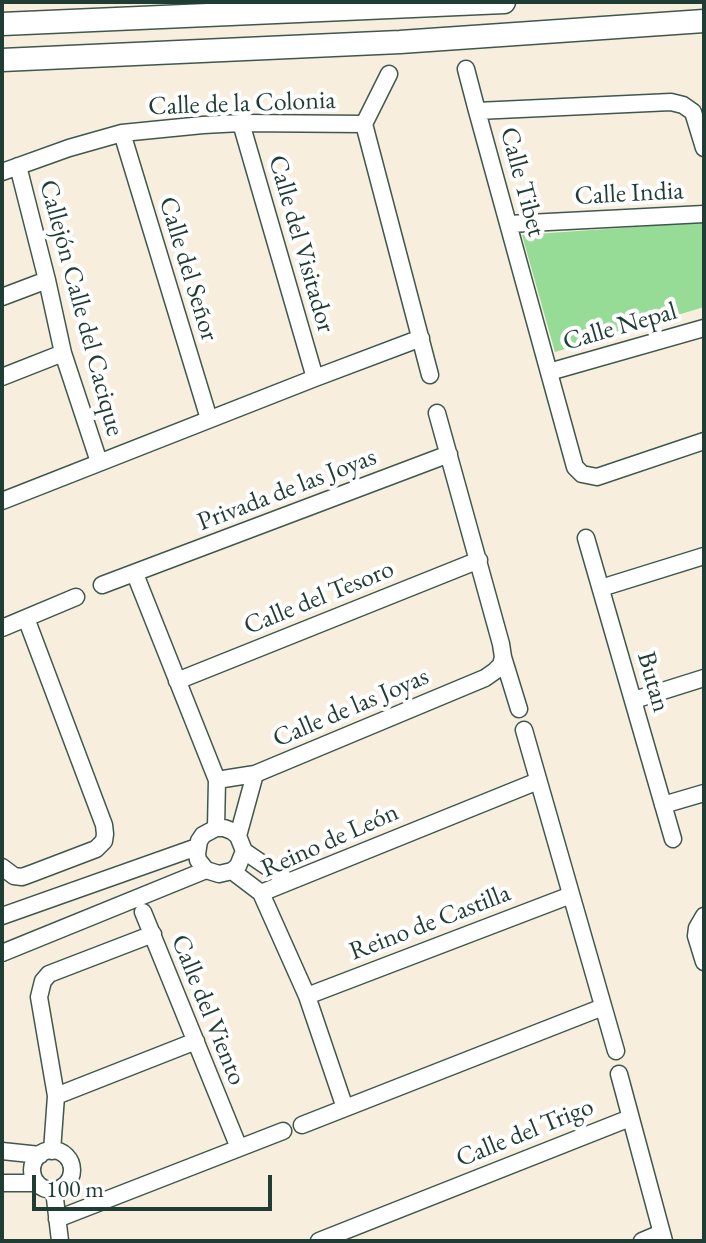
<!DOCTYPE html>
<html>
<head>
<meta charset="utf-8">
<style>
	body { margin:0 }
	#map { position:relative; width:706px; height:1243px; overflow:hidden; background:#f7eedd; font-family:"EB Garamond",serif }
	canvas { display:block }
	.frame { position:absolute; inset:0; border:4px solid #1f3d34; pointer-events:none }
	.scale { position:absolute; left:32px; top:1175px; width:240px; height:36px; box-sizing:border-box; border:4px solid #1f3d34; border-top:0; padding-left:10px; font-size:24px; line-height:28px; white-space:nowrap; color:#1f3d34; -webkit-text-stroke:6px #fff; paint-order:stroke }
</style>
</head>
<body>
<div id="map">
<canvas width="706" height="1243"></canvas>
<div class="frame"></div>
<div class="scale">100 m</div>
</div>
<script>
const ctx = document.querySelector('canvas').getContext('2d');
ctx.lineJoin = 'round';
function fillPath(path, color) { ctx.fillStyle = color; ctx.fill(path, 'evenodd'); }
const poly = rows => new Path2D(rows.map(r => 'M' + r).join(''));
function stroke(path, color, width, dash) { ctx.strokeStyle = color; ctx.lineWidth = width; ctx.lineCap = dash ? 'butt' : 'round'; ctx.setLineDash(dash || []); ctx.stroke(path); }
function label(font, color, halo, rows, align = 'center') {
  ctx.font = font + ' "EB Garamond",serif'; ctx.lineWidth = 8; ctx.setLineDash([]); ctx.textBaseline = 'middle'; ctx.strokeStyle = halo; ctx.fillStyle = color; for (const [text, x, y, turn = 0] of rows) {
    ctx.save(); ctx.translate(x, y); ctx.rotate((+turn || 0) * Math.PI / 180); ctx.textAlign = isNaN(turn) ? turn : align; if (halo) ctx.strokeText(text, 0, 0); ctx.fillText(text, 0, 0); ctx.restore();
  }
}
fillPath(poly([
	[704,222,704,307,555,352,522,235]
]), '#96dc96');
const minor = poly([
	[466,69,477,111],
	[241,123,315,378],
	[364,124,430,375],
	[364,124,389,74],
	[122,133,209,419],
	[704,148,693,112,683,105,671,102,477,111,575,467,582,474,597,477,704,441],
	[18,166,47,280,63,353,99,462],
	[2,172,69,148,122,133,203,125,241,123,364,124],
	[509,224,704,214],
	[2,297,47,280],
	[549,372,704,328],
	[2,377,63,353],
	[2,501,315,378,421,338],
	[586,538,673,839],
	[135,574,217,780,216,828],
	[102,585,449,454],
	[601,588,704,556],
	[2,628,76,597],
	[503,657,519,709],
	[177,681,479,560],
	[634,700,704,678],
	[524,730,616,1051],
	[217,780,255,774,485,678,495,671,501,665,503,657,501,644,437,413],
	[663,805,704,793],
	[238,836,255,774],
	[244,851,238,866,232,871,219,874,206,870,198,860,197,854,199,841,203,835,216,828,224,828,232,831,238,836,244,851,288,881],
	[2,867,14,876,22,877,33,873,96,849,104,841,105,834,104,825,26,618],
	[232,871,261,893,307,996,345,1108],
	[261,893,538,781],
	[143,912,239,1148],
	[2,916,197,847],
	[704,916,697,928,696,936,704,962],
	[2,953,206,870],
	[307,996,571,895],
	[619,1074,664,1241],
	[56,1096,196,1041],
	[302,1125,603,1007],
	'32 1170a20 20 0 1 1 40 0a20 20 0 1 1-40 0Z',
	[2,1151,40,1155],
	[52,1151,56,1096,39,997,43,981,49,974,153,934],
	[2,1183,37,1183],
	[54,1190,60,1241],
	[57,1219,283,1131],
	[319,1241,630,1118],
	[642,1241,661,1233]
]);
const major = poly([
	[2,24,504,2],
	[2,60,400,42,704,21]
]);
stroke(minor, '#3f584d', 19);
stroke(major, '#3f584d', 25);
stroke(minor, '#fff', 16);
stroke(major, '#fff', 22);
label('26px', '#1f3d34', '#fff', [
	["Calle de la Colonia",242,104,-2],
	["Calle Tibet",522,182,75],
	["Calle India",629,194,-3],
	["Calle del Visitador",301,244,74],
	["Calle del Señor",188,269,73],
	["Callejón Calle del Cacique",81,308,75],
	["Calle Nepal",620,327,-16],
	["Privada de las Joyas",287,490,-21],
	["Calle del Tesoro",319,598,-22],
	["Butan",653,682,74],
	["Calle de las Joyas",351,708,-23],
	["Reino de León",330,841,-24],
	["Reino de Castilla",430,923,-21],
	["Calle del Viento",208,1010,68],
	["Calle del Trigo",525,1133,-22]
]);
</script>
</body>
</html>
